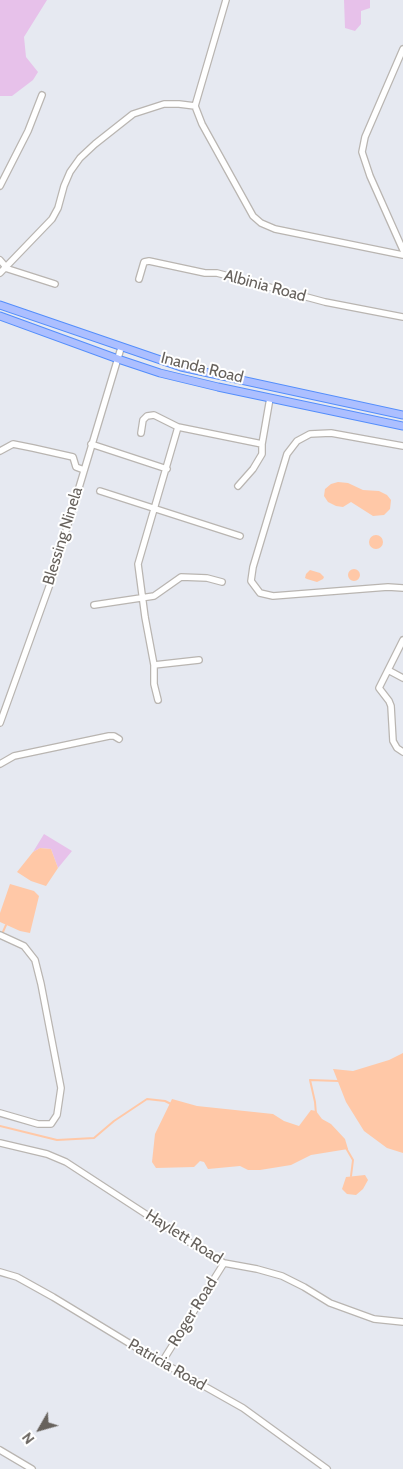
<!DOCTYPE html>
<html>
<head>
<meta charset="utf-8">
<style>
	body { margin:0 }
	#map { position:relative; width:403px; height:1469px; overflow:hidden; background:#e6e9f1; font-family:Cabin,sans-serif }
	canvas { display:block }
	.north { position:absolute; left:15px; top:1404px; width:50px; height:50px; -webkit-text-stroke:4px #fff; paint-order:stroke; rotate:232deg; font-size:14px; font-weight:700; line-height:20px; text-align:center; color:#67625d }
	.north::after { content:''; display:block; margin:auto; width:18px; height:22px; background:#67625d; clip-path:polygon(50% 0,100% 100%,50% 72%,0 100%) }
</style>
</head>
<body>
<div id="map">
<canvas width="403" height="1469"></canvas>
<div class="north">N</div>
</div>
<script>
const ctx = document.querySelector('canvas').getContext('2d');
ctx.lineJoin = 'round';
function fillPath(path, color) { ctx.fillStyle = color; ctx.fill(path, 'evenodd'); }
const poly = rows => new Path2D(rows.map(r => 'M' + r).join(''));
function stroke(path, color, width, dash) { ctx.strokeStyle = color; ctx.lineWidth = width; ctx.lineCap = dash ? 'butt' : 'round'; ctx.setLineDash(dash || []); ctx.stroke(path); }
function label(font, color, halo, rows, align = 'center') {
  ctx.font = font + ' Cabin,sans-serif'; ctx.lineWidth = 4; ctx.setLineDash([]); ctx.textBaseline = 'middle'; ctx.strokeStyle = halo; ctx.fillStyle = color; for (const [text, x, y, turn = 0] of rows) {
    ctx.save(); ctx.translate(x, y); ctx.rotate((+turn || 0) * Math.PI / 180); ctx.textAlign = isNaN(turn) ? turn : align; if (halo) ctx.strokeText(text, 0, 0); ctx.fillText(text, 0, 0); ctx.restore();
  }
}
fillPath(poly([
	[0,0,47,0,24,37,26,57,38,72,33,80,12,96,0,96],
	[344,0,370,0,370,8,361,11,361,24,355,31,345,28],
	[44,834,72,851,58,868,51,849,40,848,33,852]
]), '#e7c1ea');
fillPath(poly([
	[338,482,348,483,363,490,379,491,387,495,391,500,390,509,384,515,373,516,351,502,343,507,336,506,328,502,324,496,325,489,331,484],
	'369 542a7 7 0 1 1 14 0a7 7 0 1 1-14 0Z',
	'348 575a6 6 0 1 1 12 0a6 6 0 1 1-12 0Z',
	[310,570,320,573,324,577,323,579,317,582,307,579,305,578,306,574],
	[40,848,51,849,58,868,46,886,31,881,17,872,33,852],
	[10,884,34,891,39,896,30,933,20,931,0,922,0,913],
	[403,1053,403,1153,387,1148,364,1131,346,1102,333,1069,353,1071,389,1060],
	[172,1099,197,1106,273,1114,284,1121,299,1126,311,1110,316,1111,322,1119,331,1124,345,1139,348,1149,311,1155,291,1165,260,1170,248,1170,240,1166,208,1169,204,1162,200,1161,194,1167,156,1168,152,1162,155,1134],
	[365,1175,368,1180,363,1189,356,1195,347,1194,342,1189,346,1177]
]), '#ffc8a7');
stroke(poly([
	[2,934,6,925],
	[316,1114,315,1102,310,1080,338,1081],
	[0,1126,57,1140,94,1138,114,1121,147,1099,165,1101,171,1104],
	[346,1148,353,1160,351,1176]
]), '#ffc8a7', 2);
const minor = poly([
	[226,0,195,106,202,124,253,216,261,223,275,229,403,255],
	[403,49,365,137,362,152,370,176,403,250],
	[0,186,28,131,42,95],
	[0,260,6,267],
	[5,268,55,284],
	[0,273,52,219,58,208,64,186,70,172,80,158,95,144,133,114,164,104,179,104,195,106],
	[139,279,144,262,149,261,205,273,217,273,325,302,403,317],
	[141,433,143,420,147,416,154,415,178,427,262,444],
	[91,444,167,469],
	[403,446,331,433,310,434,297,441,287,454,253,567,251,581,260,593,273,596,388,587,403,588],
	[0,451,13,444,33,448,73,457,76,467,84,470],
	[238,486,253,469,262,454,262,444,270,398],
	[100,491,240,536],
	[94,605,154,596,181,577,207,578,222,582],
	[403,640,379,688,389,701,391,706,393,741,397,748,403,752],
	[154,665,199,660],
	[388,670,403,678],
	[158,700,154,684,154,665,145,617,138,564,178,427],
	[0,723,50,584,121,348],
	[0,764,14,756,109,736,114,736,119,739],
	[0,935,24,946,35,960,41,984,61,1088,57,1115,51,1124,38,1124,0,1113],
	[0,1143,47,1154,66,1162,184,1239,224,1263,257,1269,282,1276,304,1287,330,1303,374,1319,403,1322],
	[0,1272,17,1277,53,1297,142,1351,243,1408,327,1469],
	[162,1362,224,1263],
	[0,1450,32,1469]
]);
const major = poly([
	[0,305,181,367,403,415],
	[0,316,118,359,160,373,218,387,403,426]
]);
stroke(minor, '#b9b5b1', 8);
stroke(major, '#548efb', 9);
stroke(minor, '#fff', 5.5);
stroke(major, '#acbfff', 7);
label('16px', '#67625d', '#fff', [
	["Albinia Road",265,286,15],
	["Inanda Road",202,368,14],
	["Blessing Ninela",63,536,-73],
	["Haylett Road",184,1237,32],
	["Roger Road",193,1312,-58],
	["Patricia Road",167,1365,30]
]);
</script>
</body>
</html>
